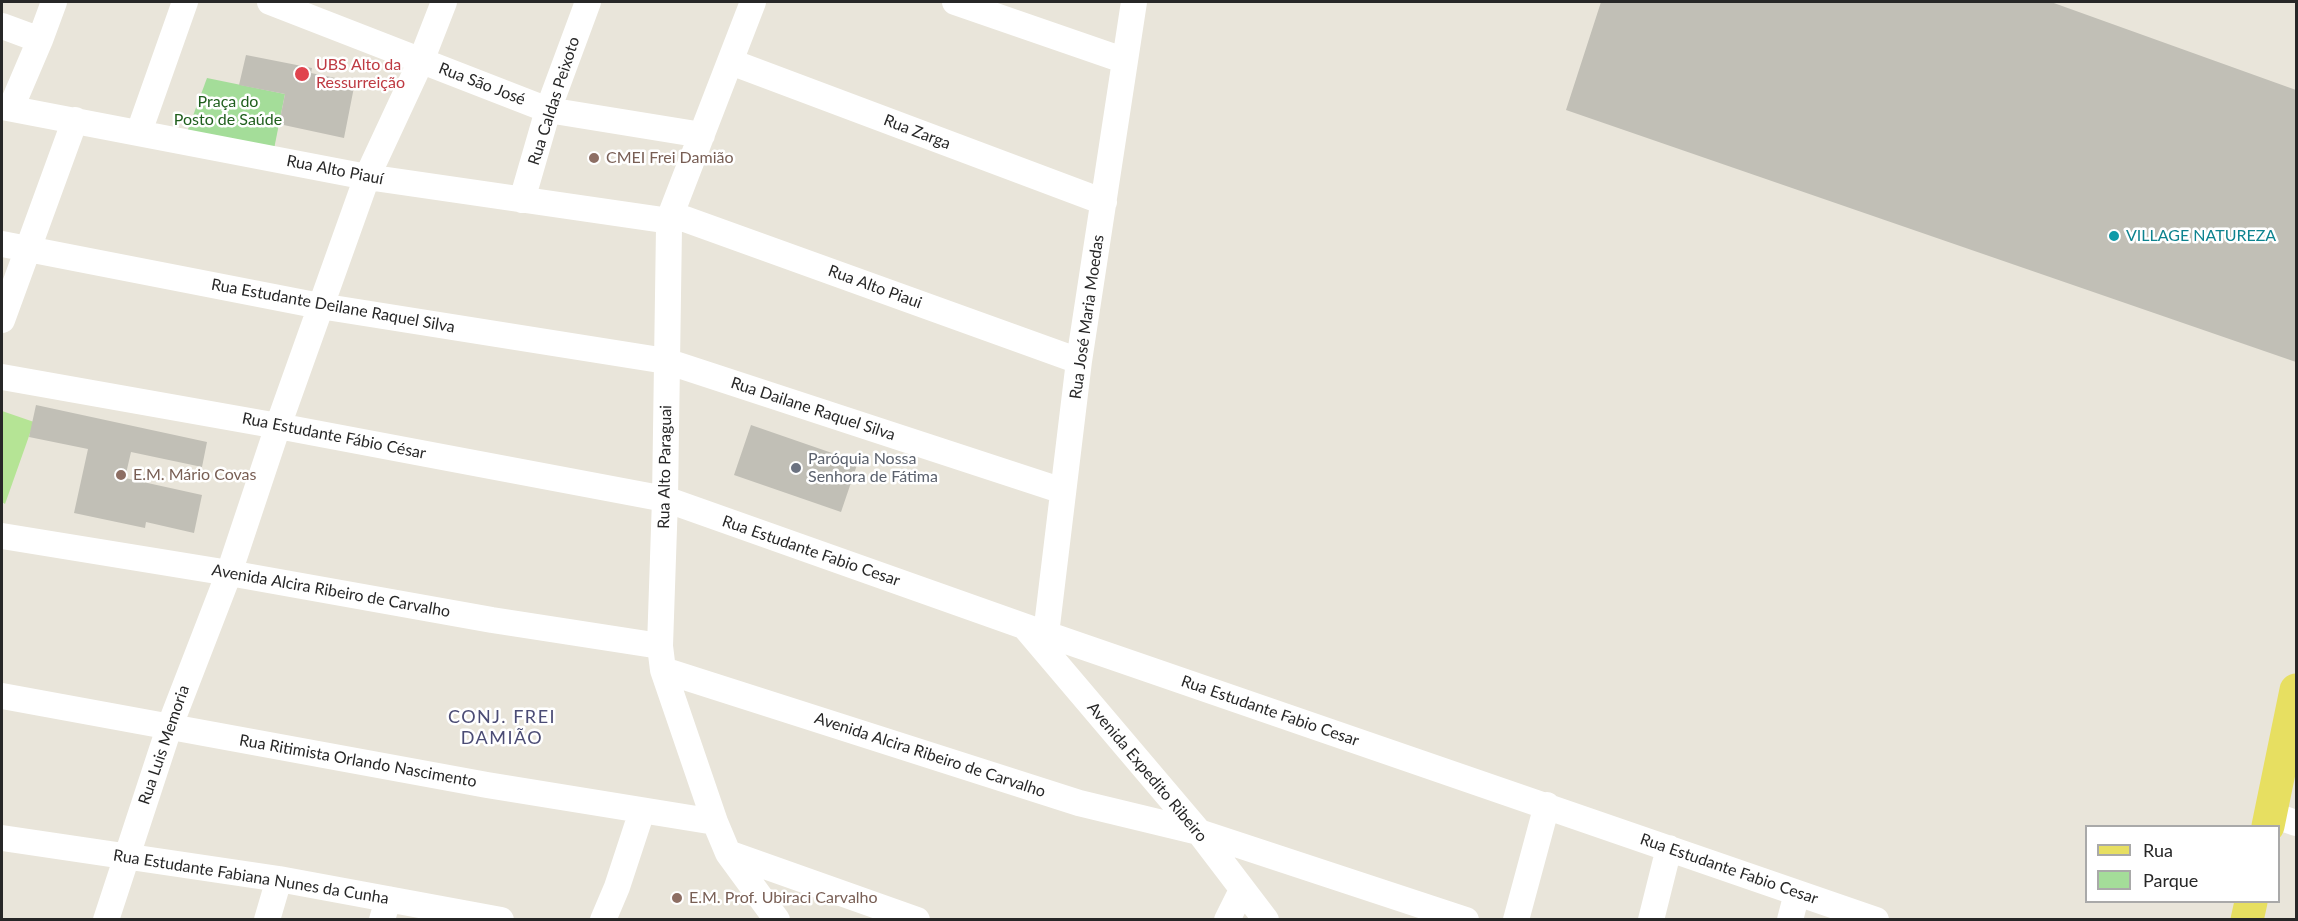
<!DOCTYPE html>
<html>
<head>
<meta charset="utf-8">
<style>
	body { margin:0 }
	#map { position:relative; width:2298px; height:921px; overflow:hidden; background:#e9e5da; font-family:Lato,sans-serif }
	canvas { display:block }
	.frame { position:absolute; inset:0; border:3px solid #272727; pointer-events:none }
	.legend { position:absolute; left:2085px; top:825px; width:195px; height:78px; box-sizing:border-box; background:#fff; border:2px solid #a9a9a9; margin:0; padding:8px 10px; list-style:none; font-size:18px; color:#272727 }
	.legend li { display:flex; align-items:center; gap:12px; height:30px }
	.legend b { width:30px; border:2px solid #a9a9a9 }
</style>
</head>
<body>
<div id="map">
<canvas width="2298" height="921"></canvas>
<div class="frame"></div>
<ul class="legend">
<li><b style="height:8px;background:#e7df61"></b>Rua</li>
<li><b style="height:16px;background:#a4dd99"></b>Parque</li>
</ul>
</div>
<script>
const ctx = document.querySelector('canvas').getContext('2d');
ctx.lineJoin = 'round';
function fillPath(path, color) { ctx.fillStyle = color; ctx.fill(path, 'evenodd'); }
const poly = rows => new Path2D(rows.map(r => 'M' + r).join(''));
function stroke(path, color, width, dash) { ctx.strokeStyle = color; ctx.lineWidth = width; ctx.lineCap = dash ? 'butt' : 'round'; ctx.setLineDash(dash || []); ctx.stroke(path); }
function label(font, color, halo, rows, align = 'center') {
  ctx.font = font + ' Lato,sans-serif'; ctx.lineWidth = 5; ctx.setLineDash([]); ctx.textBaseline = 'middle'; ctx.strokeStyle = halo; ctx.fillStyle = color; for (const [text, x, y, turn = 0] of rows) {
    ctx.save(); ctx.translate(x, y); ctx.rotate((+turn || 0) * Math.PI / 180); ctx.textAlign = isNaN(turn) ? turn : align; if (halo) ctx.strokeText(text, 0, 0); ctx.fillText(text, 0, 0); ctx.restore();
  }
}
fillPath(poly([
	[207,78,285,94,274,149,187,132]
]), '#a4dd99');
fillPath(poly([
	[2,411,34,422,5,504,2,502]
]), '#b5e495');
fillPath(poly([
	[1601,2,2051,2,2296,90,2296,362,1566,110],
	[246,55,312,68,311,73,355,82,344,138,279,124,285,94,239,85],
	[36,405,207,442,202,467,131,452,125,478,202,495,194,533,146,522,145,528,74,513,88,449,29,437],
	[751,425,858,462,841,512,734,475]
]), '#c1bfb6');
stroke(poly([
	[270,2,548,110,702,135],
	[753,2,671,214,669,227,665,499,660,646,663,670,715,822,728,853,777,920],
	[955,2,1123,60],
	[2,26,40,40],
	[731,62,1104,202],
	[2,107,367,177,670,221],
	[11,108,40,40,54,2],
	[139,132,185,2],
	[522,200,548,110,588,2],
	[671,214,1079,361],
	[2,244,320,306,666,361,1063,491],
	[2,320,75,120],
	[2,377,278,426,665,499,1046,634,1876,920],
	[2,536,229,573,492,620,660,646],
	[1025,627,1199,832,1266,920],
	[1046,634,1079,361,1134,2],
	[663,670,1079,803,1199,832,1466,920],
	[2,696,487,785,715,822],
	[2270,814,2296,823],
	[2,838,279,879,501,920],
	[728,853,917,920],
	[106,920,169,728,229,573,278,426,367,177,421,61,444,2],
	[267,920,279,879],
	[382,920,388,899],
	[603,920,617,887,642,811],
	[1227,920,1242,890],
	[1516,920,1547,805],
	[1651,920,1669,848],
	[1790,920,1797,893]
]), '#fff', 26);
stroke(poly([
	[2268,826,2296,690],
	[2247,920,2251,902]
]), '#e7df61', 33);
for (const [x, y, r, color] of [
	[302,74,8,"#e0444e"],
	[594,158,6,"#8d6e63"],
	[2114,236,6,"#0f9aa8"],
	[796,468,6,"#6b7280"],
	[121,475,6,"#8d6e63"],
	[677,898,6,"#8d6e63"]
]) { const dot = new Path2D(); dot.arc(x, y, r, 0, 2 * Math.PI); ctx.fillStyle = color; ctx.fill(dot); stroke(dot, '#fff', 2); }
label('16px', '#be3a42', '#fff', [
	["UBS Alto da",316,65],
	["Ressurreição",316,83]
], 'left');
label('16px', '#272727', '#fff', [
	["Rua São José",482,84,21],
	["Rua Caldas Peixoto",554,101,-72],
	["Rua Zarga",917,132,21],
	["Rua Alto Piauí",335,170,11],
	["Rua Alto Piaui",875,287,20],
	["Rua Estudante Deilane Raquel Silva",333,306,10],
	["Rua José Maria Moedas",1087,317,-82],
	["Rua Dailane Raquel Silva",813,409,18],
	["Rua Estudante Fábio César",334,436,11],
	["Rua Alto Paraguai",665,467,-89],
	["Rua Estudante Fabio Cesar",811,551,19],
	["Avenida Alcira Ribeiro de Carvalho",331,591,10],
	["Rua Estudante Fabio Cesar",1270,711,19],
	["Rua Luis Memoria",164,745,-71],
	["Avenida Alcira Ribeiro de Carvalho",930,755,18],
	["Rua Ritimista Orlando Nascimento",358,761,10],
	["Avenida Expedito Ribeiro",1147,772,50],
	["Rua Estudante Fabio Cesar",1729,869,19],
	["Rua Estudante Fabiana Nunes da Cunha",251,877,9]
]);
label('16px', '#205f1d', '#fff', [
	["Praça do",228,102],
	["Posto de Saúde",228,120]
]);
label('16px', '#785e54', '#fff', [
	["CMEI Frei Damião",606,158],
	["E.M. Mário Covas",133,475],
	["E.M. Prof. Ubiraci Carvalho",689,898]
], 'left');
label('16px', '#0d838f', '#fff', [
	["VILLAGE NATUREZA",2126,236]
], 'left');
label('16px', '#5b616d', '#fff', [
	["Paróquia Nossa",808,459],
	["Senhora de Fátima",808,477]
], 'left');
ctx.letterSpacing = '1.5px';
label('18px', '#4b4c75', '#fff', [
	["CONJ. FREI",502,717],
	["DAMIÃO",502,738]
]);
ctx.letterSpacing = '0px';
</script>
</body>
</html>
